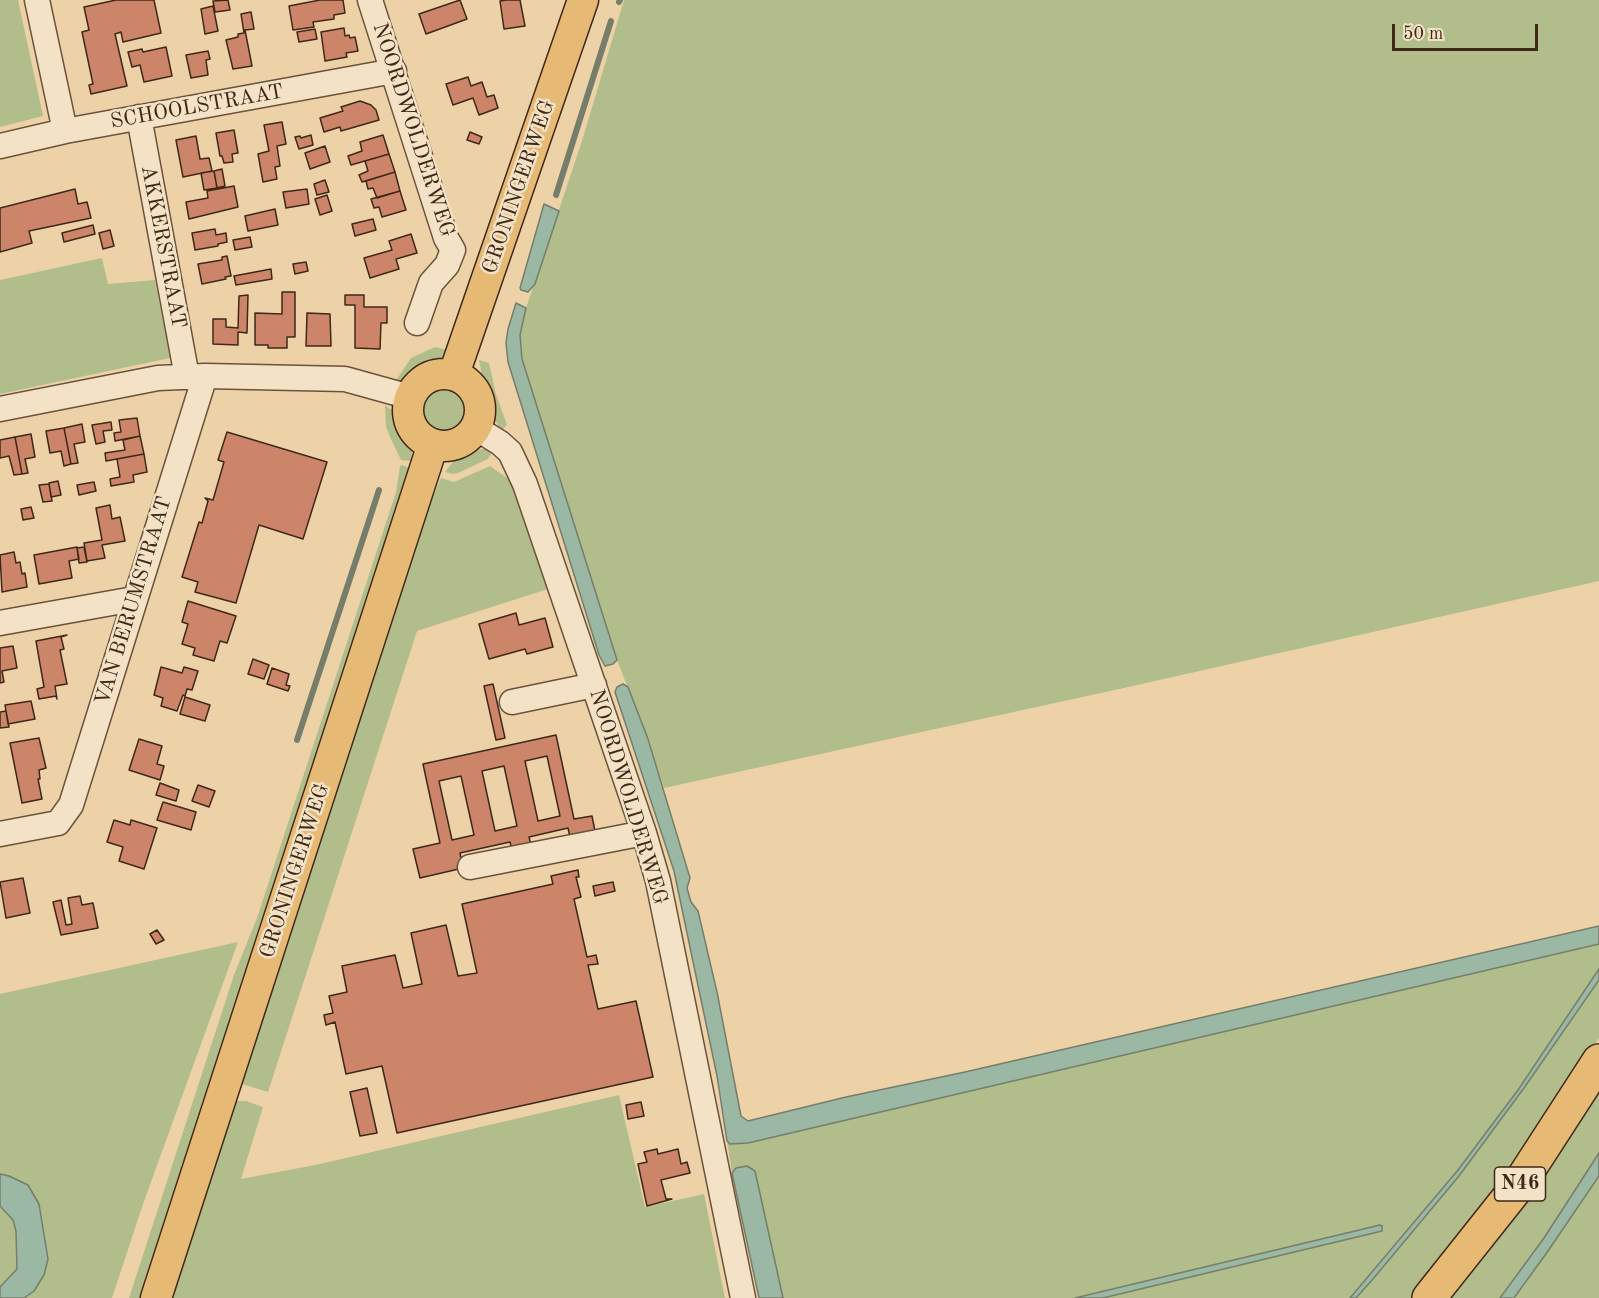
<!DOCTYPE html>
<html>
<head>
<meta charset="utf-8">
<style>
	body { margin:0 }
	#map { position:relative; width:1599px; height:1298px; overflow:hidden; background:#edd2a7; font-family:"Old Standard TT",serif }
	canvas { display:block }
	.scale { position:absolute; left:1392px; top:24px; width:146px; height:27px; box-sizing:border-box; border:3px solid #3f2818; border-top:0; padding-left:8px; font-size:18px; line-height:21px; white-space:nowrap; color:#3f2818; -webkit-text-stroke:4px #f3e2c6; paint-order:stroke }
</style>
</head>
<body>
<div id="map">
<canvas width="1599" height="1298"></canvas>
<div class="scale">50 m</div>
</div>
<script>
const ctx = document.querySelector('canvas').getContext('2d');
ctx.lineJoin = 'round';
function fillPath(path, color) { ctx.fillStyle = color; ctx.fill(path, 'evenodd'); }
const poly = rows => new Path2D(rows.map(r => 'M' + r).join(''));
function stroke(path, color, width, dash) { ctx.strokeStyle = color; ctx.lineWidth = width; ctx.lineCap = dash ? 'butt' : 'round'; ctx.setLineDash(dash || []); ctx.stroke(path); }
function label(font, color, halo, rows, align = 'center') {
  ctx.font = font + ' "Old Standard TT",serif'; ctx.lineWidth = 5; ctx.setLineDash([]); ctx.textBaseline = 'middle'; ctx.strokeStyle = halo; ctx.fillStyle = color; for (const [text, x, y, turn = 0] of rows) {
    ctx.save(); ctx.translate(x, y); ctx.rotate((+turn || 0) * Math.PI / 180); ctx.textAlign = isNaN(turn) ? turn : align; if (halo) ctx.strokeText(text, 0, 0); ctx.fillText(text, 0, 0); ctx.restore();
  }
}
fillPath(poly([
	[0,0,18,0,43,116,0,127],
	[624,0,1599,0,1599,581,1124,688,664,788,648,739,617,660,541,424,522,359,520,335,526,308,582,141],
	[102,258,108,284,155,280,170,358,0,394,0,280],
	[435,347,447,350,440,361,415,377,393,385,411,358],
	[479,360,489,363,496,394,507,425,501,431,494,418,484,386],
	'421 412a25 25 0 1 1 50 0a25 25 0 1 1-50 0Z',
	[385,405,398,415,412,452,411,461,401,460,391,439,386,427],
	[481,449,493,450,488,459,458,473,452,474,445,472,456,458,466,452],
	[402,465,410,468,147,1298,129,1298,234,975,257,918,396,492,400,466],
	[490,466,517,485,551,588,417,631,268,1092,242,1084,240,1081,406,566,427,511,441,478,454,482],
	[238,942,143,1204,112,1298,24,1298,34,1291,44,1275,48,1258,9,1176,0,1174,0,994],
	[1599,944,1599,969,1518,1090,1458,1170,1350,1298,1103,1298,1382,1231,1382,1226,1075,1298,783,1298,755,1171,736,1168,732,1173,727,1141,730,1144,748,1143],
	[1599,980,1599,1038,1574,1078,1509,1173,1413,1298,1356,1298,1459,1176,1524,1088],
	[1599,1090,1599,1153,1544,1238,1502,1295,1500,1298,1446,1298,1467,1271,1498,1238],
	[619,1095,645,1207,704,1194,725,1298,167,1298,233,1101,246,1101,263,1107,241,1179,320,1164],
	[1599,1176,1599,1298,1514,1298,1548,1251],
	[0,1206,13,1220,16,1231,17,1269,0,1287]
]), '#b2bd8c');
const water = poly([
	[544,204,559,211,535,284,528,292,521,290,520,288,544,204],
	[516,303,526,308,520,335,522,359,617,660,613,664,605,666,599,655,508,362,506,343,508,329,516,303],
	[623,684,628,687,648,739,690,878,687,888,691,902,698,911,717,992,741,1116,748,1121,846,1097,965,1072,1599,926,1599,944,748,1143,730,1144,727,1141,717,1076,674,871,615,692,617,687,623,684],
	[1599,969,1599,980,1524,1088,1459,1176,1373,1279,1356,1298,1350,1298,1458,1170,1518,1090,1599,969],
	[1599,1153,1599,1176,1548,1251,1514,1298,1500,1298,1544,1238,1599,1153],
	[747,1166,755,1171,783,1298,759,1298,732,1173,736,1168,747,1166],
	[0,1174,9,1176,28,1185,39,1204,48,1259,44,1275,34,1291,24,1298,0,1298,0,1287,17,1269,16,1231,13,1220,0,1206,0,1174],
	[1380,1225,1382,1226,1382,1231,1103,1298,1075,1298,1380,1225]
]);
fillPath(water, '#9ab8a3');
stroke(water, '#767e6b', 1.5);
stroke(poly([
	[619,2,620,0],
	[556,195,611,21],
	[297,740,379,490]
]), '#767e6b', 6);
const building = poly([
	[116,0,154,0,161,33,123,42,121,32,115,34,127,86,91,94,89,85,93,84,82,32,89,30,84,7,116,0],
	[228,0,230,10,215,12,213,1,228,0],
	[320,0,343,0,345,13,334,15,334,19,313,22,314,27,293,30,289,6,320,0],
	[460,0,467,19,426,34,419,14,460,0],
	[506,0,520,0,525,26,504,29,500,1,506,0],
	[213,6,218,31,205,34,201,9,213,6],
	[251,12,254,29,245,30,252,66,233,69,226,40,238,37,238,34,244,33,241,14,251,12],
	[344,28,345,36,349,35,350,38,355,37,358,51,346,53,347,57,325,61,321,32,344,28],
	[315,29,317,39,299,42,297,32,315,29],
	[166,47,172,76,144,82,140,65,132,67,128,52,142,49,143,52,166,47],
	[208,51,210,59,206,60,208,75,191,78,186,55,208,51],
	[468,77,471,86,482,82,487,97,494,95,498,108,479,115,473,98,453,105,446,84,468,77],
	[360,101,371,105,376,110,379,120,341,131,340,127,324,132,320,118,343,111,341,107,360,101],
	[282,122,286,144,277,146,280,166,275,167,277,179,263,182,258,154,269,151,264,125,282,122],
	[234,130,238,153,232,154,233,162,224,163,222,156,220,156,216,133,234,130],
	[470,132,482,137,479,144,467,140,470,132],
	[311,135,313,145,299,149,295,137,300,136,301,138,311,135],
	[383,135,389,154,351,165,348,156,362,151,360,142,383,135],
	[196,136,200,159,209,158,212,171,183,177,176,140,196,136],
	[325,146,330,162,310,169,305,153,325,146],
	[389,154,395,172,362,182,359,175,368,171,365,161,389,154],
	[222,169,225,186,217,188,214,171,222,169],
	[214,171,217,188,204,190,201,173,214,171],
	[395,172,400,191,377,198,373,188,368,189,366,181,395,172],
	[325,180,329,192,317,195,314,184,325,180],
	[234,186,238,207,189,219,186,202,208,198,207,191,234,186],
	[75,189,78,204,87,202,91,218,29,231,32,243,0,252,0,208,75,189],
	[307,189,309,204,286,208,283,192,307,189],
	[400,191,406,210,382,217,379,207,374,208,371,199,400,191],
	[327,195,332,211,320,215,315,199,327,195],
	[275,209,278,225,248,231,245,216,275,209],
	[373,219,376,230,355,236,352,224,373,219],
	[93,225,95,234,64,242,62,233,93,225],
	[215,229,216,235,226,233,227,242,218,244,218,246,195,250,192,233,215,229],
	[110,230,114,246,103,249,99,233,110,230],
	[411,234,417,253,396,259,399,269,370,278,364,258,392,250,389,241,411,234],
	[250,237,252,247,235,250,233,240,250,237],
	[227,256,231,276,225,277,226,279,202,284,198,264,222,260,222,257,227,256],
	[306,262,308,271,295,274,293,264,306,262],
	[271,269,272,279,236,285,234,276,271,269],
	[282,292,295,292,295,337,287,337,287,348,268,348,268,345,255,345,255,313,282,314,282,292],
	[248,295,247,333,238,332,238,345,213,344,213,319,226,319,226,327,238,328,239,296,248,295],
	[345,295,364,295,364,307,387,307,387,323,381,323,380,349,355,348,355,305,345,305,345,295],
	[307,313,330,314,331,346,306,346,307,313],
	[137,418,140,436,115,441,114,433,121,432,119,420,137,418],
	[111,422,112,430,103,431,105,442,96,444,92,425,111,422],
	[82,424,85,442,74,444,78,463,71,464,64,428,82,424],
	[64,428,71,464,64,466,61,451,50,453,46,431,64,428],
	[227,432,327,462,303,539,259,525,236,603,195,592,198,582,182,577,199,522,202,523,208,501,205,498,213,500,224,462,218,460,227,432],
	[31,434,35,457,25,459,28,473,22,474,15,437,31,434],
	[140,436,144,454,106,461,105,453,125,450,123,440,140,436],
	[15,437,22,474,14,475,9,456,0,458,0,440,15,437],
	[144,454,147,472,133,475,134,482,111,486,110,479,120,477,117,459,144,454],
	[58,481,61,495,51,497,49,483,58,481],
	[94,482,96,491,79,495,77,485,94,482],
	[49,484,52,501,43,502,39,485,49,484],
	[110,505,112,519,120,517,125,541,102,545,105,558,87,561,84,543,102,540,96,508,110,505],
	[31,507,34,518,23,520,21,509,31,507],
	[77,547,79,559,69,561,72,578,39,584,34,555,77,547],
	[84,547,87,562,79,563,77,548,84,547],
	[14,552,16,563,20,562,22,574,25,573,27,587,2,592,0,555,14,552],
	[188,601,236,616,227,643,220,641,214,661,193,655,195,648,182,644,188,624,182,622,188,601],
	[516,613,519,625,545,618,553,647,527,654,525,649,489,659,479,624,516,613],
	[67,635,61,637,64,649,60,650,67,684,55,686,57,699,56,696,39,699,37,689,44,687,36,641,67,635],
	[13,646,17,668,2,671,4,682,0,683,0,648,13,646],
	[253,659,269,665,264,679,248,674,253,659],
	[161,667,182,673,184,667,198,671,192,690,187,689,185,696,183,695,177,711,161,706,163,698,154,695,161,667],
	[272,668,289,674,286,685,290,686,288,691,267,684,272,668],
	[493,684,505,738,496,740,484,686,493,684],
	[185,697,210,705,205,721,180,714,185,697],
	[31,701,35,719,8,724,5,705,31,701],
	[6,711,9,727,0,728,0,712,6,711],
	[556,735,574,819,592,816,596,836,571,842,568,828,529,837,531,845,512,850,510,842,460,853,463,868,420,878,413,849,440,843,423,764,556,735],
	[547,756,560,816,538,821,525,761,547,756],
	[504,766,517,826,495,831,482,771,504,766],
	[461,776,474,835,452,840,439,781,461,776],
	[39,738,46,768,39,770,40,779,38,779,42,799,22,803,10,743,39,738],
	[139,739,162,746,157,764,164,766,160,780,129,770,139,739],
	[160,783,179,790,176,801,156,795,160,783],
	[198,785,215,791,209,807,192,801,198,785],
	[163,802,196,812,191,830,157,820,163,802],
	[114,820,130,825,131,820,157,828,144,869,119,861,123,847,107,842,114,820],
	[578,870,579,877,576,877,581,897,574,899,587,957,596,955,598,964,588,965,598,1009,636,1001,653,1077,397,1133,382,1066,346,1074,335,1022,326,1025,324,1015,333,1013,329,996,347,992,342,966,395,955,403,988,422,984,411,933,446,925,458,976,477,973,462,904,553,884,551,876,578,870],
	[23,878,30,913,6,918,0,882,23,878],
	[613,882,615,891,595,896,593,886,613,882],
	[80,896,82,905,93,903,98,928,61,935,53,902,61,900,66,925,72,924,68,898,80,896],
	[157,930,164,940,156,944,150,934,157,930],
	[367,1088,377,1133,360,1136,350,1092,367,1088],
	[641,1102,644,1116,628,1119,626,1105,641,1102],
	[657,1149,658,1154,678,1149,681,1164,687,1162,690,1173,661,1180,666,1199,672,1199,647,1206,638,1164,647,1162,644,1152,657,1149]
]);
fillPath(building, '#cd8569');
stroke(building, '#3f2818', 1.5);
const minor = poly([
	[37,0,65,131],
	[370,0,446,238,453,250,447,265,431,283,417,323],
	[139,117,187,377],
	[0,146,65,131,394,71],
	[0,409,158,378,205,376,345,379,410,397],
	[476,428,500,443,510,452,525,484,644,833,658,881,743,1298],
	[0,623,134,599],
	[512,702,594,685],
	[0,834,58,823,71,805,205,376],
	[470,867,644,833]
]);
const major = poly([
	'408 410a36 36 0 1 1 72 0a36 36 0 1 1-72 0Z',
	[454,374,583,0],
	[156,1298,433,444]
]);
const highway = poly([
	[1429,1298,1518,1186,1599,1061]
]);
stroke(minor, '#6a523c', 27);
stroke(major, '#3f2818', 33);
stroke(highway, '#3f2818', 36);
stroke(minor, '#f3e2c6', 24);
stroke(major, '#e6b974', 30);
stroke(highway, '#e6b974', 33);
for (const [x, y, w] of [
	[1520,1184,51]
]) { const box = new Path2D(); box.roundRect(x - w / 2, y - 17, w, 34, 4.5); ctx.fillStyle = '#f3e2c6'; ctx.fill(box); stroke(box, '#3f2818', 1.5); }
label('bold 20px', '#3f2818', null, [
	["N46",1520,1184]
]);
label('21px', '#3f2818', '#f3e2c6', [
	["SCHOOLSTRAAT",197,107,-10],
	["NOORDWOLDERWEG",413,130,72],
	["GRONINGERWEG",519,187,-71],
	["AKKERSTRAAT",163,247,79],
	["VAN BERUMSTRAAT",134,601,-73],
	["NOORDWOLDERWEG",628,797,73],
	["GRONINGERWEG",295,871,-72]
]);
</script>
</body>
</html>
